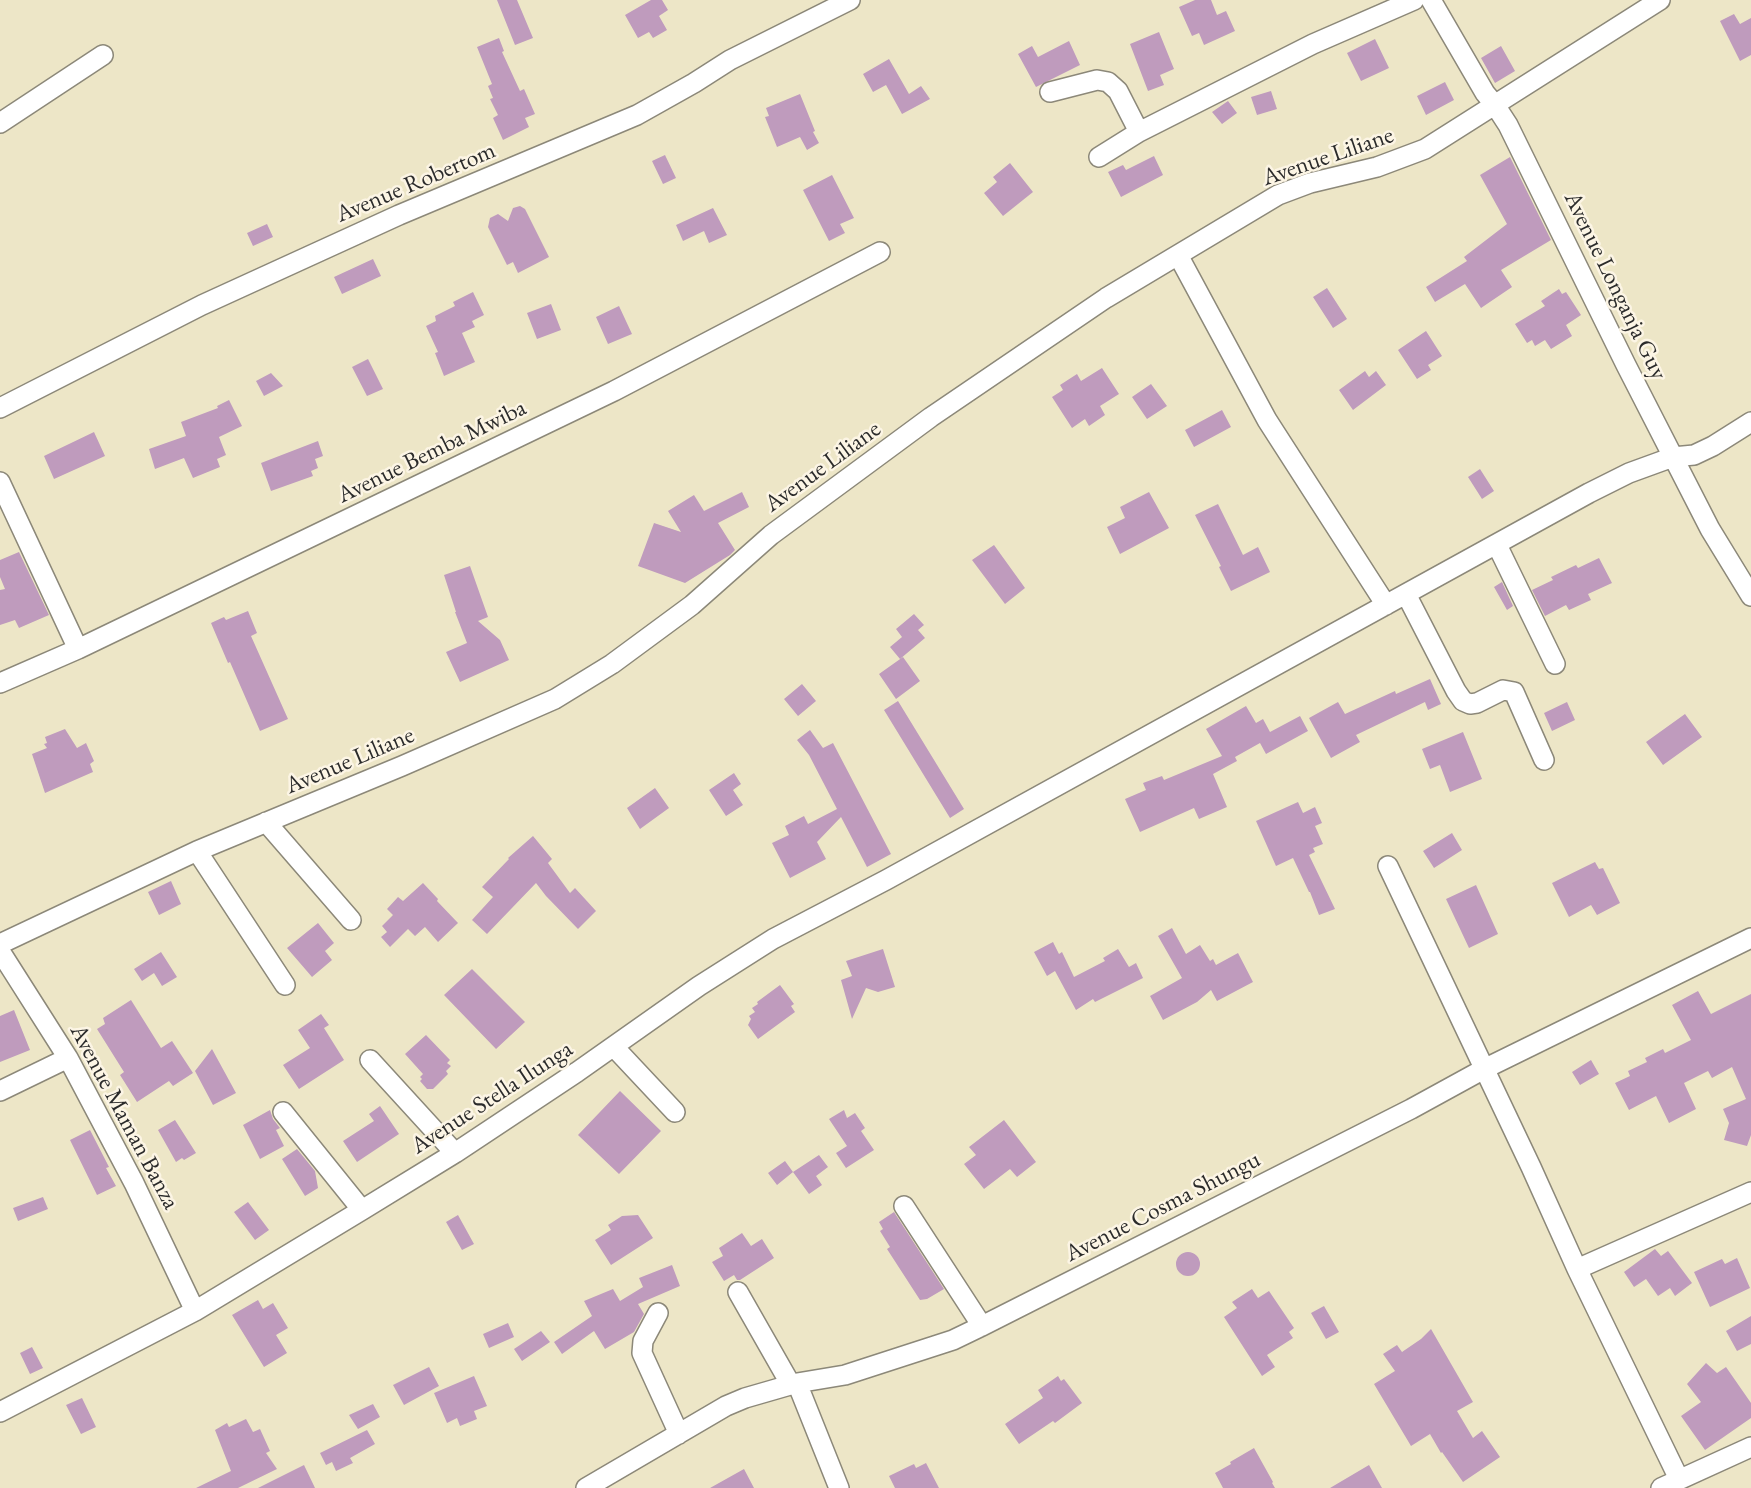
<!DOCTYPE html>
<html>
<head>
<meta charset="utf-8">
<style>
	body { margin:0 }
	canvas { display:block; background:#ede6c7 }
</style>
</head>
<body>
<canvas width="1751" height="1488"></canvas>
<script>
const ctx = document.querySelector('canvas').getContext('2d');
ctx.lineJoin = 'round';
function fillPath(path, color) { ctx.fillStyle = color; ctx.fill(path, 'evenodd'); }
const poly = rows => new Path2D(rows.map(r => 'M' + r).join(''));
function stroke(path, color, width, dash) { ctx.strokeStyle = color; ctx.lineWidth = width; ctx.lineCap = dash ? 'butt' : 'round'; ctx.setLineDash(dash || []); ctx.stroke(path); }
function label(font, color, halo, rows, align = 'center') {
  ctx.font = font + ' "EB Garamond",serif'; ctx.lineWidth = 5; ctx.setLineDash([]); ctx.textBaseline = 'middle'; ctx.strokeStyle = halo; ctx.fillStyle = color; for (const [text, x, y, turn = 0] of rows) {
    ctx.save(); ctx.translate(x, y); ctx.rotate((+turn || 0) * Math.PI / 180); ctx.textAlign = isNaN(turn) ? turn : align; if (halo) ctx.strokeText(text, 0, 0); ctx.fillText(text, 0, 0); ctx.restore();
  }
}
fillPath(poly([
	[497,0,517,0,533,38,515,45],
	[651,0,662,0,668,10,659,16,667,30,653,38,649,32,638,38,625,15],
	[1195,0,1211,0,1217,15,1226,11,1235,31,1204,45,1199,33,1192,36,1179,7],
	[1734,14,1740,24,1751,18,1751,55,1740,61,1720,21],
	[1159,32,1174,69,1160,75,1164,85,1148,91,1130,44],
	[499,38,504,51,502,52,520,91,524,89,535,114,525,118,529,127,503,140,493,118,498,115,490,99,493,98,488,86,492,84,477,47],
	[1375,39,1389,68,1361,81,1347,53],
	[1069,41,1080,65,1036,87,1018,54,1032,46,1038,57],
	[1501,46,1515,71,1495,83,1481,58],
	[889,59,909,94,921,86,930,99,902,114,886,85,873,92,863,74],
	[1445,82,1454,100,1426,115,1417,96],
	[1271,91,1277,109,1257,115,1251,97],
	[800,94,815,131,813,132,819,143,807,150,800,137,777,147,765,117,769,116,766,108],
	[1228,101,1237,113,1222,124,1212,112],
	[665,155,676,178,663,184,652,161],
	[1154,156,1163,175,1121,197,1108,172,1123,165,1126,170],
	[1510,157,1551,240,1501,270,1512,287,1481,308,1465,284,1435,302,1426,287,1467,261,1464,257,1507,224,1480,175],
	[1010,163,1033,192,1003,216,984,193,997,182,993,177],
	[832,175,854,218,840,224,845,233,829,241,803,190],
	[520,206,525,209,549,257,518,273,513,262,507,265,488,227,490,218,498,214,508,221,513,208],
	[713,208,727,235,709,243,704,231,683,241,676,225],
	[267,224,273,237,253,246,247,233],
	[373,259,381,276,342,294,334,277],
	[1327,288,1347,319,1333,328,1313,297],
	[1559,289,1562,294,1566,292,1581,315,1566,325,1572,336,1551,349,1545,340,1535,346,1532,340,1527,343,1515,324,1545,306,1541,301],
	[473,292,484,315,472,321,475,327,462,333,475,362,444,376,435,353,438,352,426,326,436,321,435,316,455,306,453,302],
	[551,304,561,330,537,339,527,313],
	[619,306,632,334,608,344,596,317],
	[1426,331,1442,356,1428,365,1431,370,1417,379,1398,350],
	[368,359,383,389,367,396,352,367],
	[1102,368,1119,394,1100,406,1105,415,1089,426,1085,419,1072,428,1052,397,1063,390,1060,385,1077,374,1081,381],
	[1365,371,1369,377,1376,371,1386,385,1353,410,1339,390],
	[271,373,283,386,264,396,256,381],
	[1151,384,1167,406,1147,419,1132,397],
	[229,400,242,426,219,437,226,455,217,459,220,467,193,478,184,458,155,469,149,449,186,436,181,422,218,408,217,406],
	[1222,410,1231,427,1194,447,1185,430],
	[94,432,105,456,54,479,44,456],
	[318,441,323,456,315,459,318,468,311,471,313,476,271,491,261,463],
	[1480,469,1494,491,1482,499,1468,477],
	[742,492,749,507,718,523,735,550,730,555,685,583,638,566,654,523,681,532,668,511,694,495,704,511],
	[1149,492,1169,528,1120,554,1107,527,1125,518,1120,507],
	[1218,504,1243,555,1258,547,1270,572,1231,591,1219,567,1221,566,1195,515],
	[994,545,1025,588,1005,604,972,560],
	[19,552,49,615,19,628,15,620,0,625,0,590,5,589,0,577,0,560],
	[1599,558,1612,583,1588,594,1591,600,1569,610,1566,605,1545,616,1532,590,1553,580,1551,577,1576,565,1578,568],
	[470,566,488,617,478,621,500,640,509,660,460,682,446,652,467,643,455,612,456,612,444,575],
	[1502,582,1513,606,1507,610,1494,587],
	[248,611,257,633,251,636,288,719,260,731,230,662,228,663,211,623,224,617,226,620],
	[914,614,924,625,918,630,925,638,900,659,890,647,902,637,896,629],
	[903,657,920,681,896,699,879,674],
	[1430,679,1441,704,1428,710,1425,702,1381,723,1356,735,1360,742,1331,758,1309,718,1338,702,1345,714,1395,691,1396,694],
	[802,684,816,701,798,716,784,699],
	[898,701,964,809,950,818,884,710],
	[1567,702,1575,720,1552,731,1544,713],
	[1246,706,1256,723,1263,719,1270,732,1300,716,1308,731,1266,754,1260,743,1235,757,1237,761,1213,774,1227,807,1199,819,1194,808,1140,832,1125,799,1146,790,1143,783,1162,776,1164,780,1222,756,1206,729],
	[1685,714,1702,737,1663,765,1646,742],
	[65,729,77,748,86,743,94,761,90,764,93,772,45,793,32,754,47,748,44,744,47,743,45,737],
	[810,730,823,748,833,743,891,854,867,867,841,817,817,842,826,859,790,878,772,843,789,835,785,826,804,816,808,824,837,809,809,755,797,740],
	[1463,732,1482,779,1450,792,1440,765,1430,769,1422,749],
	[734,773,741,784,733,790,743,805,726,816,709,790],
	[655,788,669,808,640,829,627,808],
	[1298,802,1303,813,1315,807,1322,823,1315,826,1323,844,1313,848,1315,852,1309,855,1335,909,1319,915,1310,892,1309,892,1293,858,1276,866,1256,821],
	[1452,833,1462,850,1434,868,1423,851],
	[533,836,552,859,548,863,570,893,575,888,596,911,578,929,546,896,536,883,487,934,472,920,493,897,482,887,509,859,508,858],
	[1595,862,1599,869,1603,868,1620,903,1597,915,1591,905,1569,917,1552,883],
	[171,881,181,904,159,915,148,892],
	[423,883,438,899,437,901,458,923,438,942,425,927,415,936,408,929,390,947,381,937,387,932,382,926,393,915,387,909,398,897,403,901],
	[1476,885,1498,934,1469,948,1446,899],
	[318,923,334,943,325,951,332,960,312,977,287,948],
	[1172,928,1186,954,1200,945,1210,961,1213,959,1216,965,1238,953,1253,982,1217,1001,1211,990,1197,1002,1163,1020,1150,996,1182,978,1158,936],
	[1053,942,1059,954,1062,952,1074,977,1105,961,1103,958,1118,949,1129,967,1136,963,1143,978,1095,1002,1093,999,1076,1010,1055,971,1047,976,1034,952],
	[883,949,895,987,878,992,866,988,852,1019,841,980,852,976,846,961],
	[161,952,177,977,162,986,154,973,142,981,134,969],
	[472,969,525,1022,496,1049,444,995],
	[780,985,794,1004,791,1006,795,1012,758,1039,748,1025,751,1019,749,1016,755,1012,752,1008,758,1004,757,1002],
	[1698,991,1711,1014,1751,994,1751,1135,1747,1146,1724,1140,1729,1123,1723,1109,1746,1099,1732,1067,1712,1078,1708,1071,1684,1083,1696,1109,1669,1123,1656,1096,1629,1110,1615,1083,1630,1076,1628,1071,1647,1062,1645,1058,1663,1049,1665,1053,1691,1040,1672,1005],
	[131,1000,161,1048,172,1041,193,1073,173,1086,169,1081,137,1102,120,1075,124,1072,97,1029,105,1024,103,1018],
	[14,1010,30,1050,0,1062,0,1016],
	[321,1014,329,1025,324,1028,344,1060,299,1089,283,1065,310,1048,298,1030],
	[426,1035,450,1060,447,1063,451,1066,446,1071,448,1074,433,1089,427,1089,420,1081,422,1079,420,1077,423,1074,405,1054],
	[212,1049,236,1093,213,1105,195,1071],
	[1591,1060,1599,1074,1580,1085,1572,1072],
	[620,1091,661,1131,619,1174,578,1135],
	[380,1106,399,1134,357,1162,343,1141,374,1121,369,1114],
	[270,1110,273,1119,280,1128,276,1130,284,1146,260,1159,243,1125],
	[844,1110,847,1118,855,1113,865,1128,861,1131,874,1150,846,1168,836,1153,847,1146,829,1119],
	[175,1120,196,1153,184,1160,182,1158,176,1162,158,1130],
	[1004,1120,1036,1162,1017,1177,1010,1169,984,1189,964,1164,976,1155,969,1147],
	[90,1130,109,1167,106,1168,116,1186,97,1195,70,1140],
	[297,1149,315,1171,318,1188,305,1196,282,1159],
	[819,1155,828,1167,816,1176,822,1185,809,1194,793,1172],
	[785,1161,793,1172,777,1185,768,1173],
	[43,1197,48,1209,18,1221,13,1208],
	[248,1202,269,1230,255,1240,234,1212],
	[894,1212,944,1289,927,1299,920,1300,887,1249,890,1247,880,1231,883,1229,879,1222],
	[458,1215,474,1244,462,1250,446,1222],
	[638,1215,653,1238,611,1265,595,1240,611,1230,608,1225,622,1216],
	[742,1233,751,1246,762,1239,774,1258,740,1280,737,1280,734,1275,724,1281,712,1262,723,1256,719,1248],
	[1655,1249,1661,1256,1668,1251,1692,1283,1675,1296,1670,1288,1658,1296,1646,1279,1634,1287,1624,1272],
	'1176 1264a12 12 0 1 1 24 0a12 12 0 1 1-24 0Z',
	[1737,1258,1750,1288,1710,1307,1694,1272,1722,1259,1725,1264],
	[672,1265,680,1286,638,1304,644,1314,634,1332,605,1349,594,1331,562,1354,554,1342,592,1316,584,1301,613,1289,620,1301,643,1287,639,1278],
	[1252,1289,1258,1298,1269,1291,1294,1328,1289,1332,1293,1338,1267,1355,1275,1367,1262,1376,1224,1317,1237,1308,1232,1302],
	[258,1300,263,1309,273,1303,288,1328,276,1335,287,1353,264,1367,232,1315],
	[1324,1306,1339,1332,1326,1339,1311,1313],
	[1751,1316,1751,1344,1737,1351,1726,1331],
	[508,1323,514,1337,489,1348,483,1334],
	[1431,1329,1473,1402,1457,1411,1473,1438,1482,1431,1500,1457,1463,1482,1442,1452,1441,1453,1430,1434,1411,1446,1374,1384,1395,1371,1383,1354,1397,1345,1402,1352,1421,1339],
	[541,1331,550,1342,522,1361,514,1349],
	[32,1347,43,1368,30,1374,20,1353],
	[1706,1363,1717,1373,1726,1367,1751,1403,1751,1418,1705,1450,1681,1416,1701,1402,1687,1384],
	[429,1367,439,1386,404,1405,393,1385],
	[474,1376,487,1406,474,1411,477,1419,460,1426,457,1418,447,1423,434,1393],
	[1058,1376,1061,1381,1064,1379,1082,1403,1055,1423,1053,1421,1019,1444,1005,1424,1043,1398,1038,1390],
	[82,1398,96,1427,81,1434,66,1405],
	[373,1404,380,1417,358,1429,349,1415],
	[246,1419,253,1432,260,1429,270,1451,266,1453,277,1469,238,1488,196,1488,231,1471,215,1430,227,1423,229,1427],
	[367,1430,375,1444,350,1458,353,1463,336,1471,332,1462,326,1465,320,1453],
	[1254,1448,1273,1482,1272,1483,1275,1488,1223,1488,1215,1473,1231,1464,1230,1462],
	[926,1463,939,1488,895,1488,889,1476,914,1464,916,1468],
	[304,1465,315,1488,258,1488],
	[1369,1465,1382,1488,1330,1488],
	[744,1469,754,1488,710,1488]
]), '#bf9bbd');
const minor = poly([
	[1431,0,1485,93,1495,105,1508,125,1626,365,1710,529,1751,596],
	[1050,92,1097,80,1108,82,1118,91,1139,132],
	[0,123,103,55],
	[1099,157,1139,132,1313,44,1414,0],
	[1178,255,1267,420,1386,605],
	[0,408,202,305,399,215,637,115,694,83,730,60,850,0],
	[0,482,78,649],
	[1497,545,1555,664],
	[1406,594,1456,691,1463,701,1470,704,1477,703,1503,690,1514,692,1544,760],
	[0,683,78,649,614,391,880,252],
	[266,822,351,920],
	[197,851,285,985],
	[1388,866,1531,1167,1577,1269,1679,1479],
	[0,944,197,851,402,766,555,699,612,664,692,605,771,535,931,417,1106,298,1278,195,1310,183,1377,167,1425,149,1660,0],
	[0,951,68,1058,134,1183,195,1311],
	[614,1047,675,1112],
	[370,1060,455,1153],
	[0,1091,68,1058],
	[283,1112,362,1210],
	[904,1206,982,1326],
	[1577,1269,1751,1192],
	[738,1292,791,1385],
	[658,1313,643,1341,642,1353,679,1434],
	[797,1383,839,1488],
	[0,1412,195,1311,362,1210,455,1153,577,1072,699,986,773,939,886,880,1589,493,1629,473,1673,457,1694,455,1713,446,1751,422],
	[586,1488,726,1406,745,1398,797,1383,845,1375,953,1340,982,1326,1411,1109,1484,1069,1751,938],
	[1661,1488,1751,1447]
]);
stroke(minor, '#8c8879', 22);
stroke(minor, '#fff', 19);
label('24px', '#2b2b2b', '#fcf5e5', [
	["Avenue Liliane",1328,157,-19],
	["Avenue Robertom",416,183,-23],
	["Avenue Longanja Guy",1615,286,64],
	["Avenue Bemba Mwiba",432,452,-26],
	["Avenue Liliane",823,467,-36],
	["Avenue Liliane",350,761,-23],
	["Avenue Stella Ilunga",492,1098,-33],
	["Avenue Maman Banza",124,1117,62],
	["Avenue Cosma Shungu",1163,1207,-27]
]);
</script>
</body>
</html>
